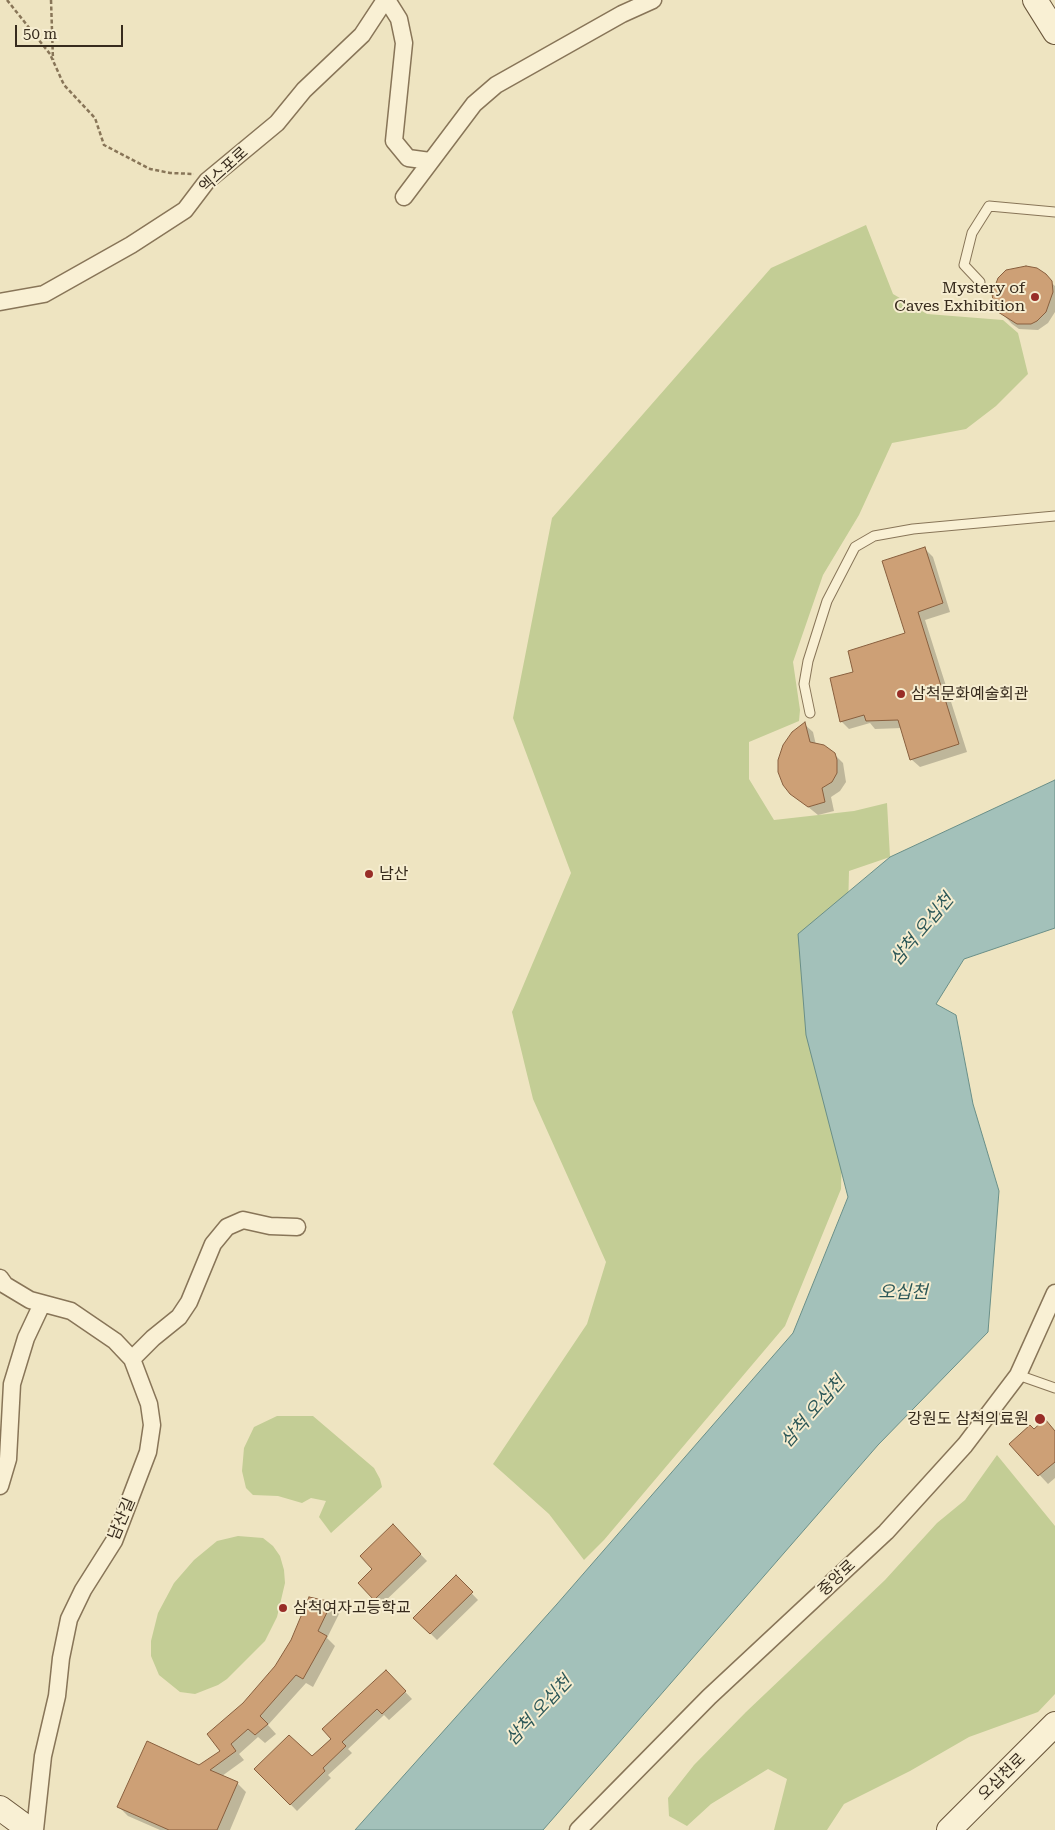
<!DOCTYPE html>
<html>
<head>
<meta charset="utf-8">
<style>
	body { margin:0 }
	#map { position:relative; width:1055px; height:1830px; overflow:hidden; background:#eee4c1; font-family:"Roboto Serif",serif }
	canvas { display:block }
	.scale { position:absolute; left:15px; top:25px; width:108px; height:22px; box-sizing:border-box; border:2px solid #372b1d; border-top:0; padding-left:6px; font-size:15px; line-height:18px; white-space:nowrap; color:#372b1d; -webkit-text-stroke:4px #f6edd0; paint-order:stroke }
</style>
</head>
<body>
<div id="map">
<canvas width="1055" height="1830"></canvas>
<div class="scale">50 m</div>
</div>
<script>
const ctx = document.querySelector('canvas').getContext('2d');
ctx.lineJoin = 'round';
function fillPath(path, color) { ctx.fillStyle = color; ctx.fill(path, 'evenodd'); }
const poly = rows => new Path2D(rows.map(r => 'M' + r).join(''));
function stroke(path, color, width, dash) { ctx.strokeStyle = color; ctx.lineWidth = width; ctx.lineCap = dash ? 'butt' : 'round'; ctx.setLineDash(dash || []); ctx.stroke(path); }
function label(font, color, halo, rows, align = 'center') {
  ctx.font = font + ' "Roboto Serif","Noto Sans KR",serif'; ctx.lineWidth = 4; ctx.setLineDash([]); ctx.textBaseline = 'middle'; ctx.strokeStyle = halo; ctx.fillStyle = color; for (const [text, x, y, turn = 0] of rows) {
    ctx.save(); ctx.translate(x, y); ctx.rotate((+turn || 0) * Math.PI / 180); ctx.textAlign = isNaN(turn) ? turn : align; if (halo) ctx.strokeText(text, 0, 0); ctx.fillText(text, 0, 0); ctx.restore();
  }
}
fillPath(poly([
	[866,225,893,294,927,314,1003,320,1018,333,1028,374,996,406,966,429,892,443,859,515,823,575,793,662,800,710,799,721,749,742,749,779,774,820,854,811,887,803,890,857,849,871,841,1189,785,1326,604,1540,584,1560,549,1514,493,1464,587,1324,606,1262,533,1099,512,1012,571,873,513,718,552,518,771,268],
	[277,1416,313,1416,374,1468,380,1479,382,1487,331,1533,319,1517,326,1501,311,1498,302,1503,278,1496,253,1495,246,1488,242,1471,244,1448,254,1427],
	[997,1455,1055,1526,1055,1694,1038,1712,969,1737,910,1771,844,1804,827,1830,774,1830,787,1779,768,1769,711,1804,687,1826,669,1816,668,1798,694,1765,746,1712,885,1580,937,1523,965,1500],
	[238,1536,263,1538,273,1546,280,1556,284,1570,285,1583,277,1617,265,1641,227,1679,218,1685,195,1694,180,1692,159,1675,151,1656,151,1641,158,1613,174,1583,194,1560,217,1541]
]), '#c3cd95');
const water = poly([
	[1055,780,1055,928,964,959,936,1004,956,1015,973,1104,999,1191,988,1332,878,1445,543,1830,355,1830,557,1604,793,1333,848,1197,806,1035,798,934,890,857,1055,780]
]);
fillPath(water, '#a3c1ba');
stroke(water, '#6a8f88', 1);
fillPath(poly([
	[1036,269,1055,286,1055,312,1048,323,1038,330,1019,329,1012,324,996,307],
	[925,549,933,557,950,612,925,620,967,752,920,767,911,759,902,728,875,729,870,723,849,729,841,721,855,673,906,634],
	[804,724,813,732,816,745,834,754,843,763,846,782,840,791,831,797,834,811,818,815,791,793],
	[1034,1430,1055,1431,1055,1478,1048,1484,1011,1444],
	[393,1526,427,1561,381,1605,359,1583,374,1569],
	[456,1577,478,1600,437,1640,415,1618],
	[310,1598,331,1603,340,1612,327,1638,335,1646,313,1687,306,1683,268,1725,276,1734,265,1743,258,1737,239,1754,244,1760,222,1776,237,1783,246,1792,230,1830,160,1830,128,1816,119,1807,199,1766,222,1751,244,1704,276,1667,292,1641],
	[392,1678,412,1699,389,1720,384,1715,348,1749,352,1753,328,1775,331,1778,297,1811,256,1769,312,1757]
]), '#0003');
const building = poly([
	[1026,266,1037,268,1046,274,1052,281,1053,292,1046,312,1037,321,1031,324,1017,324,998,312,994,307,992,294,998,278,1006,270,1026,266],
	[925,547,943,603,918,612,959,744,910,760,898,720,866,721,864,715,840,722,830,678,853,672,848,651,905,633,882,561,925,547],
	[805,722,810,742,824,745,835,753,837,760,837,773,832,782,822,788,825,802,808,807,790,794,783,785,778,772,778,760,783,745,792,732,805,722],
	[1045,1419,1055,1431,1055,1462,1038,1476,1009,1444,1030,1425,1034,1429,1045,1419],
	[393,1524,421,1554,374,1600,358,1583,372,1569,360,1556,393,1524],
	[456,1575,473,1592,430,1634,413,1618,456,1575],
	[309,1597,332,1602,318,1631,327,1636,303,1679,296,1675,260,1716,268,1724,255,1735,248,1729,231,1744,236,1751,210,1770,238,1782,217,1830,169,1830,117,1807,147,1741,199,1765,220,1751,207,1734,243,1703,275,1666,291,1640,309,1597],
	[386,1670,406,1691,382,1714,377,1709,342,1742,346,1746,323,1768,325,1771,290,1805,254,1769,289,1735,312,1756,331,1739,322,1729,386,1670]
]);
fillPath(building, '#cda076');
stroke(building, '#885f3e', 1);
const lane = poly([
	[980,282,964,265,972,233,989,206,1055,212],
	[810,713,804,684,808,661,827,601,855,547,874,536,913,529,1055,516],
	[1018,1375,1055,1388]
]);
const street = poly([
	[387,0,399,19,404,43,394,141,408,158,430,161],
	[404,197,474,104,496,85,622,14,653,0],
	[0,302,44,294,131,245,185,210,207,181,277,123,304,90,362,35,385,0],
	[0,1278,5,1285,30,1300,71,1311,115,1341,132,1359,149,1404,152,1425,148,1452,114,1541,83,1590,69,1619,61,1658,57,1696,43,1756,35,1830],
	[132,1359,153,1338,179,1317,189,1302,213,1244,227,1227,243,1220,270,1226,297,1227],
	[0,1486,8,1459,12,1384,26,1338,42,1304],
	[578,1830,709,1697,886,1532,965,1445,1018,1375,1055,1293]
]);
const secondary = poly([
	[1035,0,1055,32],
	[0,1808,30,1830],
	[949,1830,1055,1724]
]);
stroke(lane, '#887558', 11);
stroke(street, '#887558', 19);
stroke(secondary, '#6a563b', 26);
stroke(poly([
	[7,0,50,54,64,85,95,118,104,145,150,169,170,173,194,174],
	[51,0,53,60]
]), '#887558', 2.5, [4, 2.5]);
stroke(lane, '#f9f0d4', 9);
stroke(street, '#f9f0d4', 16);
stroke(secondary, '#f9f0d4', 24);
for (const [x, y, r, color] of [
	[1035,297,5,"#982d27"],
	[901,694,5,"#982d27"],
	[369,874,5,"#982d27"],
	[1040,1419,6,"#982d27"],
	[283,1608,5,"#982d27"]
]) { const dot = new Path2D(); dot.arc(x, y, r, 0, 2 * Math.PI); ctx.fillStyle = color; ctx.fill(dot); stroke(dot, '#f6edd0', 2); }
label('16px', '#372b1d', '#f6edd0', [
	["엑스포로",224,170,-42],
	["남산길",122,1519,-67],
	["중앙로",837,1578,-43],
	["오십천로",1002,1777,-45]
]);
label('16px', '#372b1d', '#f6edd0', [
	["Mystery of",1025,288,"right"],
	["Caves Exhibition",1025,306,"right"],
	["삼척문화예술회관",911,694],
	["남산",379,874],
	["강원도 삼척의료원",1029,1419,"right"],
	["삼척여자고등학교",293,1608]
], 'left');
label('italic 18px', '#2c5757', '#f6edd0', [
	["삼척 오십천",922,930,-50],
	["오십천",903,1293],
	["삼척 오십천",813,1412,-49],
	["삼척 오십천",539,1711,-47]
]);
</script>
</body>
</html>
